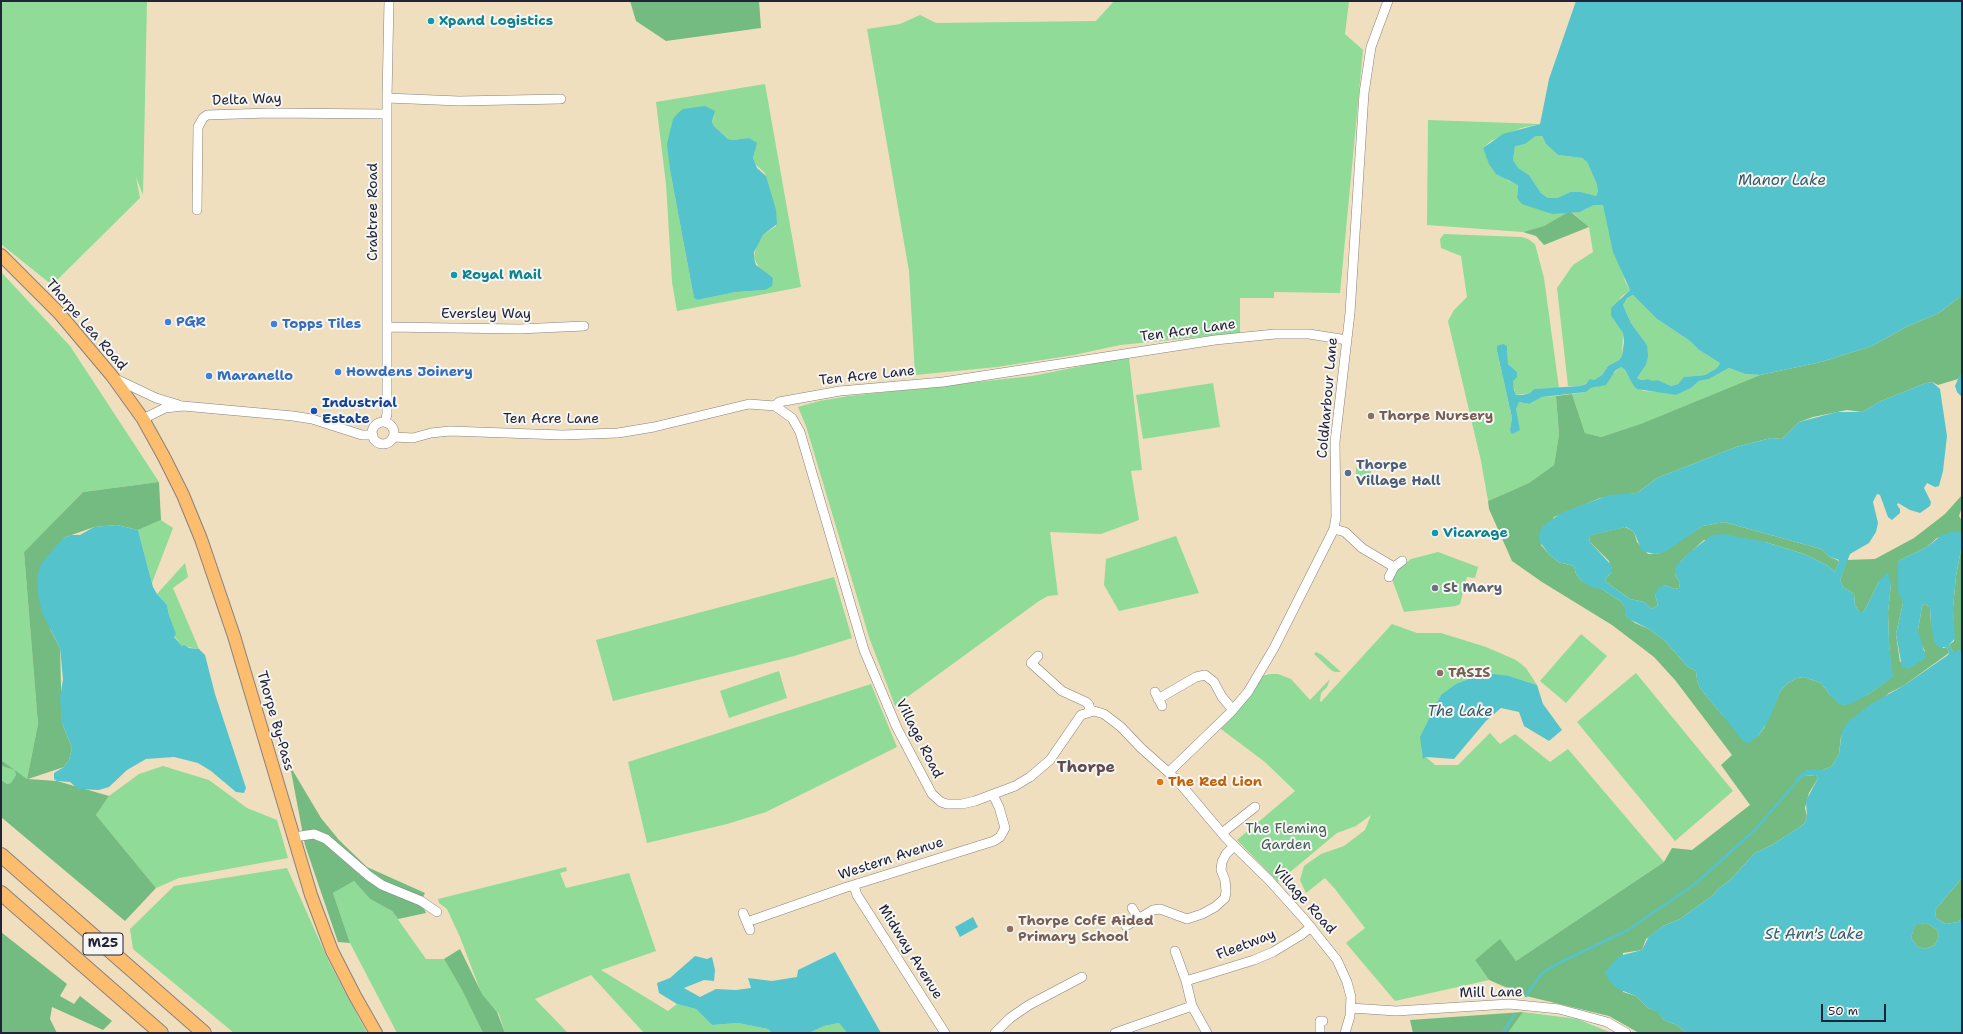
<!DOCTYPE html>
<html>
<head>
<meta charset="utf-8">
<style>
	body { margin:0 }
	#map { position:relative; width:1963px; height:1034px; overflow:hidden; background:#efdfbf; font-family:"Shantell Sans",sans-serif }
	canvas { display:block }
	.frame { position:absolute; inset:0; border:2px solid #22223b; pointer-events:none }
	.scale { position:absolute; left:1821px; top:1004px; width:65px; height:18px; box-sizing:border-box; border:2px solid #22223b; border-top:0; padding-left:5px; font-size:12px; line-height:14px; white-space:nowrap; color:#22223b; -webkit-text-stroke:3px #f6f6f2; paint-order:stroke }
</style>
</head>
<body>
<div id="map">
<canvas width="1963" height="1034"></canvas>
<div class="frame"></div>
<div class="scale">50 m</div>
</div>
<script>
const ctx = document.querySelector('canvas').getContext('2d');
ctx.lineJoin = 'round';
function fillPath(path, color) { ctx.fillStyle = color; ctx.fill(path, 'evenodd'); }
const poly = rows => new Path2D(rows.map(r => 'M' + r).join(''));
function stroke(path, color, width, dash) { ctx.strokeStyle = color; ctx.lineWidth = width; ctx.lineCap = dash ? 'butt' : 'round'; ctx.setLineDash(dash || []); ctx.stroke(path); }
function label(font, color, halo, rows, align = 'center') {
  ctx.font = font + ' "Shantell Sans",sans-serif'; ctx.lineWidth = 4; ctx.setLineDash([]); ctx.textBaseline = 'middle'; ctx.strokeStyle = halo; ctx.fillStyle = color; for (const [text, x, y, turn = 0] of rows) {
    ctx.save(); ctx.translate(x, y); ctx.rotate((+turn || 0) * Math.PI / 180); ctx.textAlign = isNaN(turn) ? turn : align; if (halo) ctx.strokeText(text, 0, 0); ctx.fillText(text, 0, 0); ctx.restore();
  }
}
fillPath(poly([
	[1,1,147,1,143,195,136,177,140,198,52,285,1,244],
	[1114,1,1349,1,1345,34,1363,50,1340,293,1274,292,1274,298,1240,298,1240,333,1120,345,1074,355,997,367,915,375,909,271,867,29,900,24,920,15,936,23,1096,21],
	[765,84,801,287,677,311,672,282,666,184,656,102],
	[715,115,712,122,714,126,728,139,732,140,749,138,755,150,753,158,755,164,765,173,776,226,763,235,756,246,754,258,760,269,772,277,765,290,736,292,697,300,694,298,670,170],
	[1428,120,1540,124,1521,128,1491,141,1483,148,1486,155,1508,181,1518,184,1517,198,1552,214,1570,211,1580,212,1594,205,1603,205,1625,281,1630,290,1621,297,1611,316,1623,333,1622,356,1619,360,1608,366,1602,375,1594,380,1580,386,1568,386,1557,288,1573,265,1593,252,1589,227,1571,211,1544,226,1523,232,1427,225],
	[1536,136,1542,136,1546,144,1558,155,1582,158,1587,162,1596,182,1598,191,1596,196,1580,192,1570,192,1559,198,1548,198,1541,193,1529,175,1517,168,1513,160,1515,145,1525,144],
	[1444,234,1521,237,1528,239,1535,244,1544,278,1559,388,1534,389,1530,393,1516,395,1512,381,1517,372,1508,364,1507,346,1497,351,1512,418,1510,430,1520,430,1515,409,1519,402,1529,404,1542,397,1556,396,1559,435,1554,465,1529,483,1488,501,1481,461,1448,321,1454,310,1467,297,1461,256,1441,248,1440,239],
	[1,272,70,346,159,482,83,492,24,552,38,724,27,779,16,772,16,775,11,783,7,784,1,780,1,766,13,769,1,760],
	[1633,295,1657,319,1690,341,1699,350,1720,363,1717,368,1705,375,1685,377,1678,384,1671,386,1658,380,1652,382,1648,379,1641,380,1637,378,1646,365,1647,345,1631,323,1623,305,1627,298],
	[1129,358,1142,470,1131,471,1139,520,1101,534,1050,532,1058,595,1048,596,1039,601,895,706,869,637,806,426,798,407,819,401,849,396,1032,376,1102,362],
	[1621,367,1625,370,1633,385,1644,391,1660,392,1676,395,1691,388,1699,381,1709,379,1729,368,1745,374,1760,375,1643,423,1601,437,1585,433,1572,394,1586,392,1591,388,1597,387],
	[1213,383,1220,427,1143,439,1136,395],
	[1356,468,1364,468,1366,470,1371,471,1371,478,1356,477],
	[161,520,173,528,152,583,138,530],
	[1176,536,1199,593,1119,611,1104,585,1106,559],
	[1438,552,1478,567,1475,578,1467,577,1460,604,1456,606,1404,612,1392,579,1399,568,1411,559],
	[185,563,188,577,173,588,199,649,182,646,174,636,167,605,157,594],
	[834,577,852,638,794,656,613,701,596,640],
	[1392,624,1417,633,1441,633,1486,647,1516,660,1526,668,1537,685,1509,676,1426,757,1435,765,1458,765,1490,733,1500,744,1515,734,1550,762,1568,749,1664,862,1516,961,1500,940,1475,960,1489,980,1395,1001,1346,943,1365,928,1335,889,1325,878,1306,893,1300,880,1304,866,1321,854,1344,846,1365,830,1371,815,1356,826,1337,833,1278,882,1237,840,1295,791,1265,762,1213,723,1260,676,1271,674,1278,674,1291,679,1310,700,1330,679,1327,687,1321,693,1320,701,1321,702],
	[1581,634,1607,656,1566,703,1540,681],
	[1316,652,1322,655,1341,672,1335,672,1331,670,1314,654],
	[779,671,787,698,729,718,720,691],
	[1636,673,1733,791,1675,841,1577,722],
	[871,684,897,747,766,812,727,824,647,843,628,762],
	[163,766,209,780,247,808,277,820,288,858,179,878,156,888,96,815,109,796,139,774],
	[566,867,567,871,560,873,566,888,629,873,656,951,601,970,668,1011,677,1004,696,1009,712,1025,738,1023,768,1029,772,1033,644,1033,591,975,535,999,568,1033,505,1033,499,1014,482,995,460,937,447,909,439,903,438,899],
	[287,868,329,962,367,1033,234,1033,133,949,130,929,174,886],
	[354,881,370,899,392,911,426,959,444,959,462,990,483,1033,397,1033,350,943,333,893],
	[1523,1012,1577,1019,1612,1033,1508,1033],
	[839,1023,847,1033,809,1033,824,1026]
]), '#8fdb97');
fillPath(poly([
	[630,1,759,1,761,28,666,41,636,21],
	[1570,211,1589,227,1544,245,1536,236,1523,232,1544,226],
	[1962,295,1962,374,1958,379,1938,385,1932,382,1926,383,1881,401,1862,412,1847,410,1813,417,1799,422,1782,439,1771,438,1736,447,1657,478,1637,493,1600,498,1554,517,1541,545,1549,554,1558,562,1574,566,1576,574,1582,581,1602,589,1620,601,1625,607,1625,615,1635,623,1649,629,1665,641,1687,666,1696,671,1697,680,1700,688,1723,716,1758,736,1764,728,1781,690,1788,683,1797,678,1804,677,1821,683,1830,695,1844,705,1869,694,1892,677,1889,643,1888,612,1891,584,1879,581,1866,608,1863,612,1859,612,1855,605,1854,594,1843,587,1840,580,1847,560,1875,559,1914,538,1945,514,1962,495,1962,507,1959,516,1962,521,1962,539,1961,533,1937,538,1927,547,1900,560,1898,563,1903,603,1896,634,1900,662,1925,651,1918,638,1918,630,1922,606,1925,604,1930,607,1931,625,1943,648,1947,647,1949,653,1903,686,1889,693,1841,736,1839,754,1832,766,1823,770,1807,770,1805,776,1816,775,1818,778,1809,793,1805,808,1807,817,1804,824,1772,845,1755,853,1730,880,1718,889,1713,895,1680,919,1663,926,1646,939,1642,950,1623,953,1623,992,1636,996,1648,1008,1657,1011,1664,1020,1677,1025,1686,1033,1639,1033,1609,1016,1526,996,1489,980,1475,960,1500,939,1516,961,1664,862,1672,848,1692,850,1750,805,1721,765,1732,755,1675,680,1654,657,1612,625,1542,582,1512,561,1489,509,1488,501,1529,483,1554,465,1559,435,1556,396,1572,394,1585,433,1601,437,1643,423,1760,375,1821,362,1872,346,1906,327,1939,313],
	[159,482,161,520,138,530,117,525,94,527,63,538,50,629,60,648,62,723,72,748,69,760,64,767,28,779,57,781,109,796,96,815,156,888,125,921,1,817,1,780,7,784,11,783,16,775,15,770,1,766,1,760,27,779,38,724,24,552,83,492],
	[1724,522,1821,549,1830,557,1839,561,1835,572,1827,565,1804,554,1765,542,1704,540,1681,561,1675,575,1680,583,1679,588,1675,589,1664,585,1655,595,1658,605,1652,609,1644,602,1630,599,1606,582,1605,579,1611,573,1609,561,1590,542,1589,537,1591,535,1625,527,1634,532,1637,542,1648,554,1654,554,1660,553,1703,526],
	[1962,544,1962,656,1953,652,1949,645,1954,641,1953,608,1956,576],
	[290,766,321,818,339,840,367,867,425,893,421,901,426,913,398,919,392,911,370,899,354,881,333,893,350,943,338,942,305,845],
	[1962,878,1962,917,1958,922,1946,924,1936,918,1935,910],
	[1927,923,1937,930,1939,936,1935,945,1925,949,1918,947,1911,938,1915,924],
	[1,932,67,984,60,996,74,1004,80,996,112,1021,103,1030,52,1007,50,1019,57,1033,1,1033],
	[460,949,482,994,497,1012,505,1033,483,1033,462,990,444,959],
	[1523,1012,1508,1033,1413,1033,1410,1020]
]), '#73bb80');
fillPath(poly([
	[1576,1,1962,1,1962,295,1939,313,1906,327,1872,346,1821,362,1760,375,1745,374,1729,368,1709,379,1699,381,1691,388,1676,395,1637,389,1633,385,1625,370,1621,367,1615,371,1606,385,1591,388,1586,392,1542,397,1529,404,1519,402,1516,409,1520,430,1512,434,1510,430,1512,418,1497,351,1497,346,1503,344,1507,346,1508,364,1517,372,1517,377,1513,381,1514,390,1516,395,1522,395,1530,393,1534,389,1580,386,1586,384,1590,379,1594,380,1602,375,1608,366,1619,360,1622,356,1624,342,1623,333,1611,316,1611,308,1630,290,1613,252,1603,205,1594,205,1580,212,1552,214,1522,204,1517,198,1518,185,1496,174,1489,164,1483,148,1503,134,1540,124,1549,79],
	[1536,136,1542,136,1546,144,1558,155,1582,158,1587,162,1596,182,1598,191,1596,196,1581,192,1570,192,1558,198,1548,198,1541,193,1529,175,1518,168,1513,160,1515,146,1525,144],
	[1633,295,1657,319,1690,341,1699,350,1720,363,1717,368,1705,375,1684,377,1678,384,1671,386,1658,380,1652,381,1648,379,1641,380,1637,378,1646,365,1648,356,1647,345,1631,323,1623,305,1627,298],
	[705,106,715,111,712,122,714,126,728,139,732,140,749,138,757,143,753,158,757,168,766,176,776,210,777,224,763,235,754,252,754,258,756,265,772,277,773,279,772,286,765,290,736,292,697,300,694,298,670,170,667,144,673,119,678,113,683,109],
	[1962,374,1962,397,1957,392,1955,386,1958,379],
	[1932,382,1940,389,1947,436,1943,471,1939,486,1935,487,1927,483,1924,488,1931,502,1930,506,1920,513,1910,510,1898,503,1897,505,1900,509,1900,513,1892,520,1888,517,1880,495,1877,494,1873,502,1878,523,1876,532,1869,543,1850,554,1840,580,1843,587,1854,594,1855,605,1859,612,1863,612,1866,608,1879,581,1888,572,1891,584,1888,612,1889,643,1893,677,1869,694,1851,704,1844,705,1839,704,1830,695,1821,683,1804,677,1797,678,1788,683,1781,690,1769,720,1758,736,1749,743,1744,742,1700,688,1697,680,1696,671,1687,666,1665,641,1649,629,1629,619,1625,615,1625,607,1620,601,1602,589,1591,587,1582,581,1576,574,1574,566,1558,562,1549,554,1539,541,1540,531,1543,526,1561,513,1609,495,1637,493,1657,478,1736,447,1771,438,1782,439,1799,422,1837,412,1862,412,1881,401,1926,383],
	[1724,522,1821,549,1830,557,1839,560,1835,572,1827,565,1804,554,1765,542,1724,534,1712,535,1689,553,1676,566,1675,575,1680,583,1679,588,1675,589,1664,585,1658,588,1655,595,1658,605,1652,609,1644,602,1630,599,1606,582,1605,579,1611,573,1612,566,1590,542,1589,537,1592,535,1626,527,1634,532,1642,551,1654,554,1665,552,1703,526],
	[117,525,138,530,153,587,157,594,167,605,169,615,176,634,174,637,182,646,184,645,189,648,199,649,205,655,215,694,246,788,244,793,236,792,211,771,198,763,174,757,146,759,127,770,109,787,99,790,78,789,70,782,57,781,54,779,54,773,64,767,69,760,72,748,62,723,60,698,63,679,60,648,42,613,38,593,37,578,41,564,63,538,71,535,80,535,94,527],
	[1955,531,1961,533,1962,544,1956,576,1953,608,1955,638,1949,645,1953,652,1960,649,1962,656,1962,878,1935,910,1936,918,1946,924,1958,922,1962,917,1962,1033,1686,1033,1677,1025,1664,1020,1656,1011,1648,1008,1636,996,1618,989,1610,982,1605,972,1619,956,1642,950,1649,936,1663,926,1680,919,1713,895,1718,889,1730,880,1755,853,1772,845,1804,824,1807,817,1806,801,1818,778,1816,775,1805,776,1793,786,1797,777,1807,770,1823,770,1832,766,1839,754,1842,731,1849,721,1871,704,1903,686,1948,655,1949,653,1947,647,1938,647,1934,641,1931,625,1930,607,1925,604,1922,606,1918,630,1926,658,1908,669,1902,667,1896,634,1903,603,1898,592,1898,563,1900,560,1927,547,1942,535],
	[1927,923,1937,930,1939,936,1935,945,1925,949,1918,947,1911,938,1915,925],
	[1485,673,1509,676,1537,685,1543,704,1562,730,1549,741,1524,726,1519,712,1501,708,1486,721,1454,759,1426,757,1423,759,1420,737,1441,695,1456,684],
	[973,917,978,927,960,937,955,927],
	[835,952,881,1033,847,1033,839,1023,824,1026,809,1033,772,1033,768,1029,738,1023,712,1025,696,1009,677,1004,659,993,657,983,670,978,695,956,707,959,712,957,715,970,714,981,704,980,684,988,700,997,716,989,736,990,751,988,748,978,772,981,797,977,798,970]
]), '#55c3cb');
stroke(poly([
	[1526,996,1542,973,1563,961,1628,930,1695,884,1755,830,1793,786],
	[1503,1033,1514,1015]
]), '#55c3cb', 2.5);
const minor = poly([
	[387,98,459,101,561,99],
	[197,210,198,127,203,118,207,115,269,113,387,114],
	[387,327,519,329,584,326],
	[116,379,156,398,179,405],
	[775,406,792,418,800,432,864,650,897,728,932,794,941,802,947,804,962,804,975,801,1015,786,1030,777,1050,760,1081,715,1094,711,1104,714,1121,727,1141,748,1177,780,1226,838,1269,880,1305,920,1337,960,1347,982,1351,997,1350,1016,1345,1033],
	[143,419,165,408,183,406,293,416,312,419,362,435,373,435],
	[385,422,387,414,387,98,389,1],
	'372 433a11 11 0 1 1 22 0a11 11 0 1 1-22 0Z',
	[393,437,413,438,431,433,450,431,562,435,618,433,654,427,749,404,775,406,779,402,840,391,943,382,1215,340,1275,334,1309,334,1347,340],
	[1334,529,1345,532,1362,548,1394,567],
	[1389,577,1394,567,1402,561],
	[1038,656,1031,663,1062,691,1086,702,1089,705,1090,711],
	[1155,692,1162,706],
	[1158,699,1196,677,1205,675,1214,682,1222,697,1233,710],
	[1169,772,1230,713,1248,692,1274,648,1334,529,1336,517,1335,442,1350,313,1364,93,1371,47,1388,1],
	[1222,833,1255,807],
	[294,837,314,834,326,839,369,876,382,885,421,901,437,912],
	[854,886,857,895,945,1033],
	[1132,908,1138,918],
	[743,913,750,930],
	[747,922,844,888,994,841,1000,837,1005,828,999,807,993,795],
	[1126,926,1153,910,1160,909,1187,919,1202,914,1215,907,1225,898,1226,891,1225,880,1221,870,1222,862,1226,854,1234,846],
	[1175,951,1186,981,1192,1006,1207,1033],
	[1186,981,1254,960,1273,952,1301,935,1311,927],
	[1351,1008,1396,1011,1509,1004,1559,1009,1607,1022,1626,1033],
	[995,1033,1010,1018,1029,1005,1082,977],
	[1115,1033,1192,1006],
	[1320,1033,1320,1021,1323,1021]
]);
const major = poly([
	[1,255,59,313,112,376,143,419,164,457,183,495,201,539,234,636,311,895,332,951,355,996,376,1033]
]);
const highway = poly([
	[1,855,204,1033],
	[1,893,161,1033]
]);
stroke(minor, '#88807d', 10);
stroke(major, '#88807d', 14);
stroke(highway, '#88807d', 16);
stroke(minor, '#fff', 9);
stroke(major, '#fcbd6f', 12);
stroke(highway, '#fcbd6f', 14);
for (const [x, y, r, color] of [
	[431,21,4,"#0f9aa8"],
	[454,275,4,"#0f9aa8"],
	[168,322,4,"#3f7fe0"],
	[274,324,4,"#3f7fe0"],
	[338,372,4,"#3f7fe0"],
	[209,376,4,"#3f7fe0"],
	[314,411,4,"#1a4fb4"],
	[1371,416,4,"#8d6e63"],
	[1348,473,4,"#5c6f8a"],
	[1435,533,4,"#0f9aa8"],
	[1435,588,4,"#6b7280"],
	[1440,673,4,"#8d6e63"],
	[1160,782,4,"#e8710a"],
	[1010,929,4,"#8d6e63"]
]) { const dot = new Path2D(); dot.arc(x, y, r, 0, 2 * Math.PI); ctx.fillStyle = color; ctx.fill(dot); stroke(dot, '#f6f6f2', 1.5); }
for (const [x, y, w] of [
	[103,944,40]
]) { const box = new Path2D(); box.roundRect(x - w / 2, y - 11, w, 22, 3); ctx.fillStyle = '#f6f6f2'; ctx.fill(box); stroke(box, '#22223b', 1); }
label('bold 13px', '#22223b', null, [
	["M25",103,944]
]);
label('bold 14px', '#0d838f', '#f6f6f2', [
	["Xpand Logistics",439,21],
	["Royal Mail",462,275],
	["Vicarage",1443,533]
], 'left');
label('14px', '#22223b', '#f6f6f2', [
	["Delta Way",247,100,-2],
	["Crabtree Road",373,212,-90],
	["Eversley Way",486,314],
	["Thorpe Lea Road",86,325,49],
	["Ten Acre Lane",1188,331,-8],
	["Ten Acre Lane",867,376,-6],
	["Coldharbour Lane",1328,398,-85],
	["Ten Acre Lane",551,419],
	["Thorpe By-Pass",275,721,74],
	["Village Road",919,739,63],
	["Western Avenue",891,859,-18],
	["Village Road",1304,900,48],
	["Fleetway",1246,945,-21],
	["Midway Avenue",910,952,58],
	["Mill Lane",1491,993,-1]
]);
label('bold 14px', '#366cbe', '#f6f6f2', [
	["PGR",176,322],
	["Topps Tiles",282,324],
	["Howdens Joinery",346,372],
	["Maranello",217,376]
], 'left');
label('bold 14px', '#164399', '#f6f6f2', [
	["Industrial",322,403],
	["Estate",322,419]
], 'left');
label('bold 14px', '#785e54', '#f6f6f2', [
	["Thorpe Nursery",1379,416],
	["TASIS",1448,673],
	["Thorpe CofE Aided",1018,921],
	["Primary School",1018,937]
], 'left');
label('bold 14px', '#4e5e75', '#f6f6f2', [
	["Thorpe",1356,465],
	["Village Hall",1356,481]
], 'left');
label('bold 14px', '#5b616d', '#f6f6f2', [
	["St Mary",1443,588]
], 'left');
label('bold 14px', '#c56008', '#f6f6f2', [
	["The Red Lion",1168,782]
], 'left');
label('14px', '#435a57', '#f6f6f2', [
	["The Fleming",1286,829],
	["Garden",1286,845]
]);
label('italic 15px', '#345a6d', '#f6f6f2', [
	["Manor Lake",1782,181],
	["The Lake",1460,712],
	["St Ann's Lake",1814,935]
]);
label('bold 16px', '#604b50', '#f6f6f2', [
	["Thorpe",1086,768]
]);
</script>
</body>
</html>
